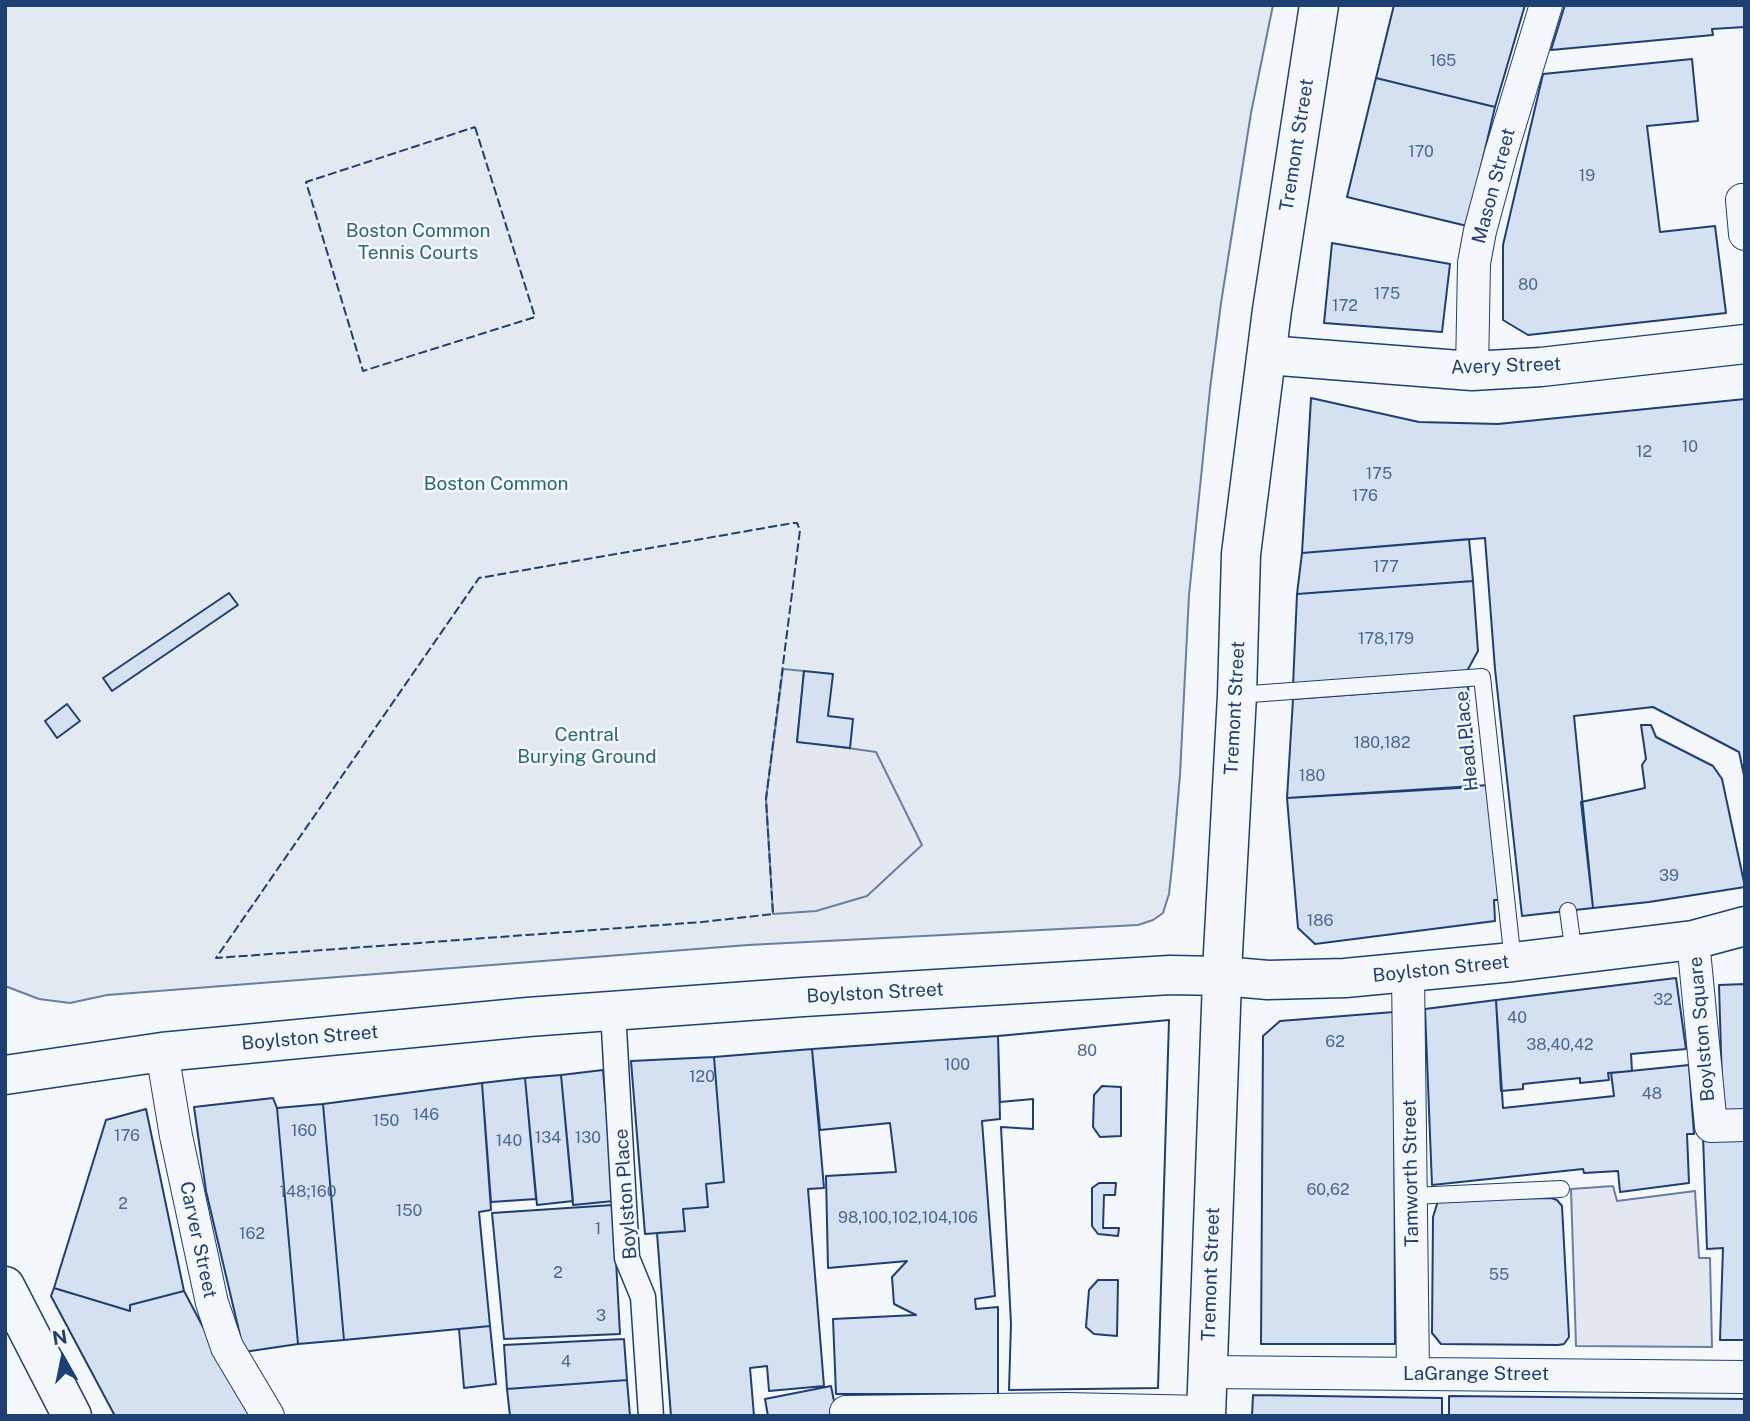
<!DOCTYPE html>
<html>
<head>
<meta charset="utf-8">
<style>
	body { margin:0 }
	#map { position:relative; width:1750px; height:1421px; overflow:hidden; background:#f4f7fb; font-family:"Public Sans",sans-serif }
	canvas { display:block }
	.frame { position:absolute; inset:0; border:7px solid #1d3f73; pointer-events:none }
	.north { position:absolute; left:28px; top:1323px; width:70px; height:70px; -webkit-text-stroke:5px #f4f7fb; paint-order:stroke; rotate:351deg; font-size:19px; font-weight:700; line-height:28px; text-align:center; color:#1d3f73 }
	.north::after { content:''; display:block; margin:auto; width:24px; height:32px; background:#1d3f73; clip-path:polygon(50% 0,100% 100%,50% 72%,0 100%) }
</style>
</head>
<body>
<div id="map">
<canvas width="1750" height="1421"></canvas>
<div class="frame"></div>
<div class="north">N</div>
</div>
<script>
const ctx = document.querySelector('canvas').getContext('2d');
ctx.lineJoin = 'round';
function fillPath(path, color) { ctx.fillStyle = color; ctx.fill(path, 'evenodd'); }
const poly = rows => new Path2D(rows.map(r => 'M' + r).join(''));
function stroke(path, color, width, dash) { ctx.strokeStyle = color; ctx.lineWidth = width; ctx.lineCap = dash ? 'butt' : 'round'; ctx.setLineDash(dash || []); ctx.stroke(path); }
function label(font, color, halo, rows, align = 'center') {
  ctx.font = font + ' "Public Sans",sans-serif'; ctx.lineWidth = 5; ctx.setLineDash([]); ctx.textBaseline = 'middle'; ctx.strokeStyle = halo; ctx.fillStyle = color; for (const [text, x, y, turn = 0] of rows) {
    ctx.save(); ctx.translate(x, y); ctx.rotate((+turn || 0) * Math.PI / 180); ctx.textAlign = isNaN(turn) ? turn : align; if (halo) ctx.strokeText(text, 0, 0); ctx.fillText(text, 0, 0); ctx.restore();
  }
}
const green = poly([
	[5,5,1273,5,1251,113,1221,303,1210,389,1189,595,1180,775,1173,857,1169,894,1163,913,1153,920,1138,925,748,945,107,995,70,1003,39,999,5,986,5,5]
]);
fillPath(green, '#e3e9f0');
stroke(green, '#687fa3', 2);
const parking = poly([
	[783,669,804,671,797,741,876,752,922,845,867,896,816,911,773,914,766,799,783,669],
	[1613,1186,1617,1201,1695,1191,1699,1258,1710,1258,1712,1347,1576,1346,1571,1189,1613,1186]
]);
fillPath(parking, '#e3e8f0');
stroke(parking, '#687fa3', 2);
const building = poly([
	[1394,5,1525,5,1495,107,1376,78,1394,5],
	[1565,5,1745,5,1745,27,1712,29,1713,35,1551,50,1565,5],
	[1692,59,1698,121,1647,126,1660,232,1715,226,1726,313,1528,335,1503,320,1503,245,1543,74,1692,59],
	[1376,78,1495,107,1467,226,1347,197,1376,78],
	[1332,243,1450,264,1442,332,1324,323,1332,243],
	[1311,398,1419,422,1498,424,1745,399,1745,780,1739,752,1653,707,1574,716,1593,908,1522,916,1495,669,1485,538,1302,553,1311,398],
	[1469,539,1473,581,1297,594,1302,553,1469,539],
	[1473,581,1478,651,1467,671,1293,686,1297,594,1473,581],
	[229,593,238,605,112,691,103,678,229,593],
	[804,671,833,674,828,716,853,719,850,748,797,742,804,671],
	[1468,686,1476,787,1287,798,1293,699,1468,686],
	[67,704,80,721,57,738,45,721,67,704],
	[1641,725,1651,725,1656,737,1713,766,1722,779,1745,887,1649,902,1593,908,1581,802,1645,788,1642,765,1646,759,1641,725],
	[1489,785,1501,900,1494,900,1495,921,1315,944,1298,928,1287,798,1489,785],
	[1676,978,1686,1049,1631,1054,1632,1071,1608,1073,1609,1080,1580,1083,1580,1078,1523,1084,1523,1089,1501,1091,1496,1000,1676,978],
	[1745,984,1745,1117,1723,1118,1719,985,1745,984],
	[1496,1000,1503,1108,1614,1096,1611,1073,1689,1065,1694,1134,1687,1134,1689,1183,1620,1192,1618,1171,1584,1173,1583,1169,1432,1185,1425,1009,1496,1000],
	[1394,1012,1395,1344,1261,1344,1263,1036,1280,1021,1394,1012],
	[1169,1020,1158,1388,1009,1390,1011,1324,1001,1127,1033,1129,1033,1099,1000,1102,998,1036,1169,1020],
	[1102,1086,1121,1087,1121,1136,1100,1137,1093,1127,1094,1095,1102,1086],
	[1099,1183,1116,1183,1115,1195,1104,1195,1103,1228,1119,1228,1118,1236,1098,1234,1092,1226,1092,1188,1099,1183],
	[1098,1280,1118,1280,1117,1336,1094,1334,1086,1327,1089,1290,1098,1280],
	[1169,1020,1158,1388,1009,1390,1011,1324,1001,1127,1033,1129,1033,1099,1000,1102,998,1036,1169,1020],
	[998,1036,1000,1119,982,1121,995,1296,975,1299,976,1309,998,1307,998,1394,836,1394,833,1319,916,1315,894,1304,892,1277,907,1261,828,1268,826,1176,896,1172,890,1123,820,1130,812,1049,998,1036],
	[812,1049,824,1188,808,1189,824,1386,769,1391,767,1366,750,1368,754,1416,671,1416,657,1233,685,1231,683,1209,708,1207,706,1184,724,1182,714,1057,812,1049],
	[714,1057,724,1182,706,1184,708,1207,683,1209,685,1231,645,1234,631,1061,714,1057],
	[603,1070,614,1201,573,1205,561,1075,603,1070],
	[561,1075,573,1201,537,1205,525,1078,561,1075],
	[525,1078,536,1199,491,1202,482,1083,525,1078],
	[482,1083,491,1210,479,1212,490,1326,344,1340,323,1104,482,1083],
	[273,1098,277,1108,298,1344,244,1352,206,1191,194,1107,273,1098],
	[323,1104,344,1340,298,1344,277,1108,323,1104],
	[146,1109,184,1291,130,1305,130,1311,54,1288,106,1120,146,1109],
	[1703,1136,1745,1136,1745,1340,1720,1340,1723,1248,1707,1249,1703,1136],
	[1551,1198,1557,1200,1562,1206,1569,1337,1564,1344,1558,1345,1441,1344,1432,1333,1433,1217,1438,1201,1443,1199,1551,1198],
	[613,1205,620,1334,504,1339,492,1213,613,1205],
	[54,1288,130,1311,130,1305,184,1291,250,1416,115,1416,51,1296,54,1288],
	[490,1326,496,1384,464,1388,459,1329,490,1326],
	[624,1339,627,1380,507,1389,504,1345,624,1339],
	[627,1380,630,1416,510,1416,507,1389,627,1380],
	[831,1386,837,1416,768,1416,765,1399,831,1386],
	[1253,1395,1442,1398,1442,1416,1252,1416,1253,1395],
	[1449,1396,1745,1399,1745,1416,1449,1416,1449,1396]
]);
fillPath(building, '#d5e0f0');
stroke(building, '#1d3f73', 2);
const service = poly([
	[1237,695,1482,677,1513,962],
	[1568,911,1574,954],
	[1412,1196,1561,1189]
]);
const pedestrian = poly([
	[613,1011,627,1258,643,1297,651,1416]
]);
const minor = poly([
	[1742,200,1745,234],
	[1472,371,1474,263,1480,231,1501,153,1546,5],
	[1693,940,1711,1126,1745,1125],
	[1408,973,1413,1374],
	[162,1052,176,1136,212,1303,227,1347,268,1416],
	[1207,1372,1745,1377],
	[846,1412,1066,1409,1206,1412]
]);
const secondary = poly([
	[1267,355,1472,371,1541,367,1745,344]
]);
const primary = poly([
	[5,1075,162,1052,528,1017,803,997,1170,975,1222,976,1268,980,1345,978,1513,962,1693,940,1745,926],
	[5,1286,72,1416],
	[1206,1416,1223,953,1237,695,1241,554,1272,310,1319,5]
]);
stroke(service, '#1d3f73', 18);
stroke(pedestrian, '#1d3f73', 27);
stroke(minor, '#1d3f73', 34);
stroke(secondary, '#1d3f73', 41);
stroke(primary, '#1d3f73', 41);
stroke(service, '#f4f7fb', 16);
stroke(pedestrian, '#f4f7fb', 24);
stroke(minor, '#f4f7fb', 32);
stroke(secondary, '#f4f7fb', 38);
stroke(primary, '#f4f7fb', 38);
stroke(poly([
	[475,127,535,317,363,371,306,182,475,127],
	[793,523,797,523,800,530,766,799,773,914,702,922,216,958,479,578,793,523]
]), '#1d3f73', 2, [9, 3.5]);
label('16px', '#4b6792', null, [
	["165",1443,61],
	["170",1421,152],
	["19",1587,176],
	["80",1528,285],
	["175",1387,294],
	["172",1345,306],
	["10",1690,447],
	["12",1644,452],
	["175",1379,474],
	["176",1365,496],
	["177",1386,567],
	["178,179",1386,639],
	["180,182",1382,743],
	["180",1312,776],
	["39",1669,876],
	["186",1320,921],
	["32",1663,1000],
	["40",1517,1018],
	["62",1335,1042],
	["38,40,42",1560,1045],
	["80",1087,1051],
	["100",957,1065],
	["120",702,1077],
	["48",1652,1094],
	["146",426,1115],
	["150",386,1121],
	["160",304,1131],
	["176",127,1136],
	["134",548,1138],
	["130",588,1138],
	["140",509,1141],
	["60,62",1328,1190],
	["148;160",308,1192],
	["2",123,1204],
	["150",409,1211],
	["98,100,102,104,106",908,1218],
	["1",598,1229],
	["162",252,1234],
	["2",558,1273],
	["55",1499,1275],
	["3",601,1316],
	["4",566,1362]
]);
label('19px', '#1d3f73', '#f4f7fb', [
	["Tremont Street",1297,145,-81],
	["Mason Street",1494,186,-75],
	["Avery Street",1506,366,-2],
	["Tremont Street",1235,708,-87],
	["Head Place",1467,741,-96],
	["Boylston Street",1441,969,-6],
	["Boylston Street",875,993,-3],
	["Boylston Square",1702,1029,-95],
	["Boylston Street",310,1038,-5],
	["Tamworth Street",1411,1173,-91],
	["Boylston Place",626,1194,-94],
	["Carver Street",198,1240,78],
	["Tremont Street",1211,1274,-88],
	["LaGrange Street",1476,1374]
]);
label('19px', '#2c6c60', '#f4f7fb', [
	["Boston Common",418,231],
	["Tennis Courts",418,253],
	["Boston Common",496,484],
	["Central",587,735],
	["Burying Ground",587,757]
]);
</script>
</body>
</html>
